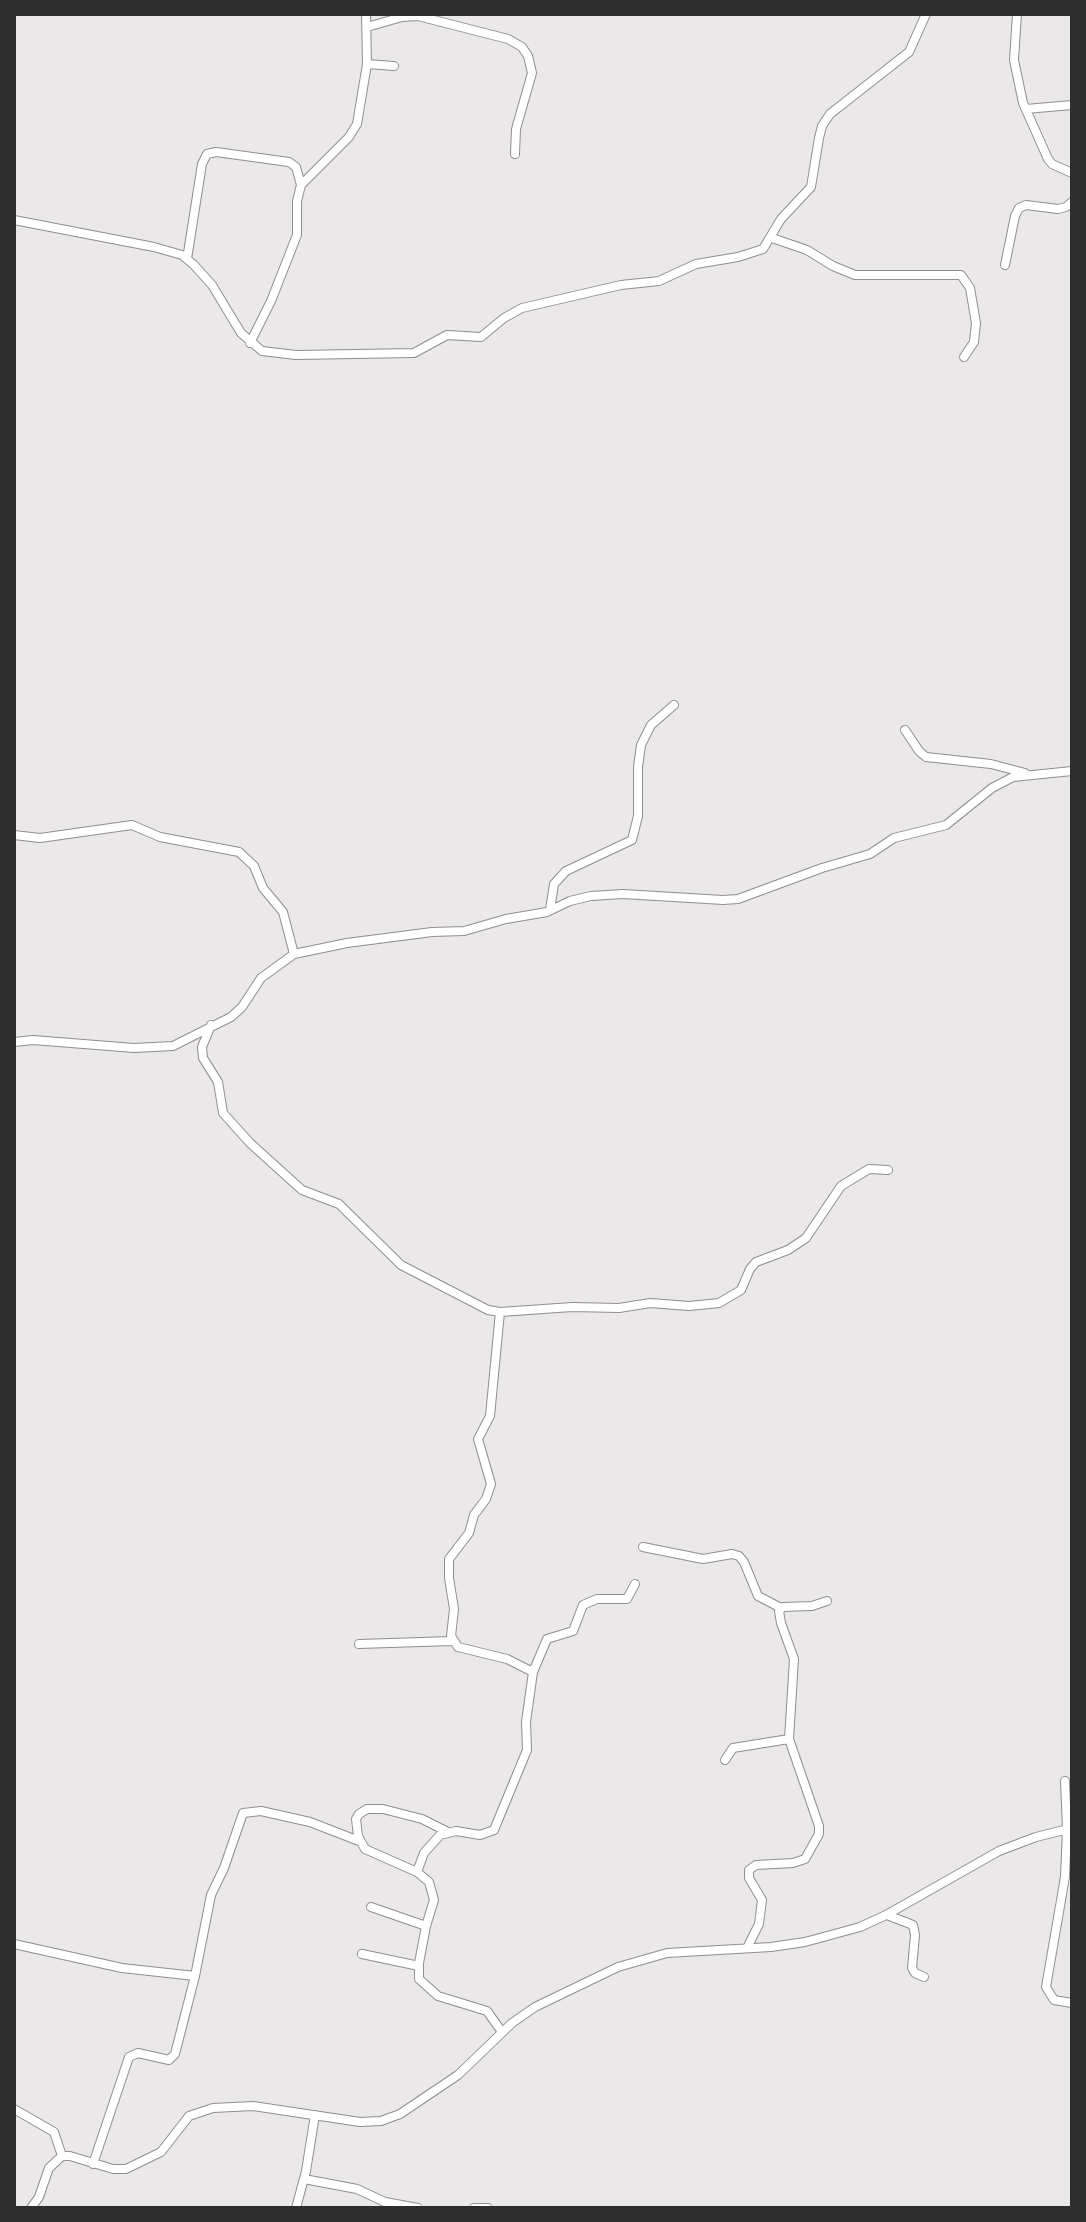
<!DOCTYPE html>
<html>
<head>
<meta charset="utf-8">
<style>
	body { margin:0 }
	#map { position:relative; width:1086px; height:2222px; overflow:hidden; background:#ebe8ea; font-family:Bitter,serif }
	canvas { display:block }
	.frame { position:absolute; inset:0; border:16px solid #2e2d2e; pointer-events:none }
</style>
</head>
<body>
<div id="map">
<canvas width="1086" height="2222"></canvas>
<div class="frame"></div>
</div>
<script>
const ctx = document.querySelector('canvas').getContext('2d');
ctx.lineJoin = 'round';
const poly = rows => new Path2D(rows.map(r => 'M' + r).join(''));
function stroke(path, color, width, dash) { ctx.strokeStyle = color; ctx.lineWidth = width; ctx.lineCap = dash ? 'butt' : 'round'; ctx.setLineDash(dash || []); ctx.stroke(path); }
const street = poly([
	[1017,14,1014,60,1023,103,1048,159,1052,164,1072,173],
	[367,27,402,17,418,16,508,39,522,47,528,56,532,73,516,129,515,154],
	[367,64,394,66],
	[1026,109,1072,105],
	[14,220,154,247,182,255,194,265,212,285,241,333,262,351,296,355,414,353,447,335,481,337,504,318,522,308,621,285,659,281,696,264,738,257,763,249,781,219,811,187,819,138,822,126,830,114,909,52,926,14],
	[772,238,807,250,833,266,855,275,961,275,970,288,976,323,974,342,964,357],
	[187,259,202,164,207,154,216,152,289,162,296,167,301,185],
	[1005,265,1015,216,1019,208,1026,205,1058,209,1066,207,1072,202],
	[250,343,271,301,297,235,297,201,301,185,349,137,357,124,367,64,366,14],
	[905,730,919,751,926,757,991,764,1025,773],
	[14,835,40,838,132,825,160,837,239,852,254,866,263,888,283,912,294,954],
	[550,910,554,884,566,871,632,840,638,816,638,767,641,745,651,725,674,705],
	[211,1025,202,1047,203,1058,218,1082,223,1113,250,1143,302,1190,339,1204,401,1265,488,1310,500,1312,490,1416,478,1439,491,1484,486,1499,474,1515,469,1533,449,1559,449,1578,454,1609,451,1636,458,1647,507,1659,533,1672,526,1722,527,1750,494,1830,480,1835,456,1831,440,1835,424,1853,417,1872,429,1882,434,1900,426,1926,419,1963,419,1979,438,1996,487,2011,502,2032],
	[14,1042,33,1040,134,1048,173,1046,231,1017,242,1007,261,978,294,954,347,943,432,932,464,931,506,919,547,912,570,901,591,896,623,894,723,900,738,899,822,868,870,854,894,838,946,825,992,788,1013,777,1072,771],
	[500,1312,572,1307,619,1308,650,1303,689,1306,719,1303,741,1290,750,1269,756,1262,788,1250,806,1238,841,1186,869,1169,888,1170],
	[643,1547,703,1559,732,1554,739,1556,744,1562,758,1596,781,1608],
	[359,1644,452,1641],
	[533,1672,547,1639,573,1631,583,1605,597,1599,627,1599,635,1584],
	[725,1760,733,1748,789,1739],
	[1065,1781,1067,1829,1065,1877,1046,1987,1054,2000,1072,2003],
	[417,1872,365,1849,358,1836,356,1819,359,1814,367,1809,383,1809,422,1819,448,1832],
	[371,1907,426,1926],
	[887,1915,913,1925,915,1935,912,1968,915,1973,924,1977],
	[14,1944,122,1968,195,1976,175,2054,169,2060,138,2053,129,2057,93,2164],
	[747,1948,759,1924,762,1900,749,1878,749,1870,756,1865,793,1863,805,1859,819,1834,819,1826,789,1739,794,1659,781,1623,779,1611,783,1607,812,1606,827,1601],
	[362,1954,419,1966],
	[195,1976,211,1895,224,1868,243,1813,261,1811,310,1822,359,1841],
	[14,2109,54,2132,62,2156],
	[304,2179,357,2189,385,2202,418,2208],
	[31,2208,39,2197,49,2168,62,2156,70,2156,113,2169,126,2169,161,2152,189,2116,213,2108,253,2106,360,2122,381,2121,400,2114,458,2075,512,2023,535,2007,618,1967,667,1953,771,1947,805,1942,860,1927,886,1915,999,1851,1036,1837,1072,1828],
	[296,2208,306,2171,315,2115],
	[474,2208,488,2208]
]);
stroke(street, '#908d8f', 10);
stroke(street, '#fff', 8);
</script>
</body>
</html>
